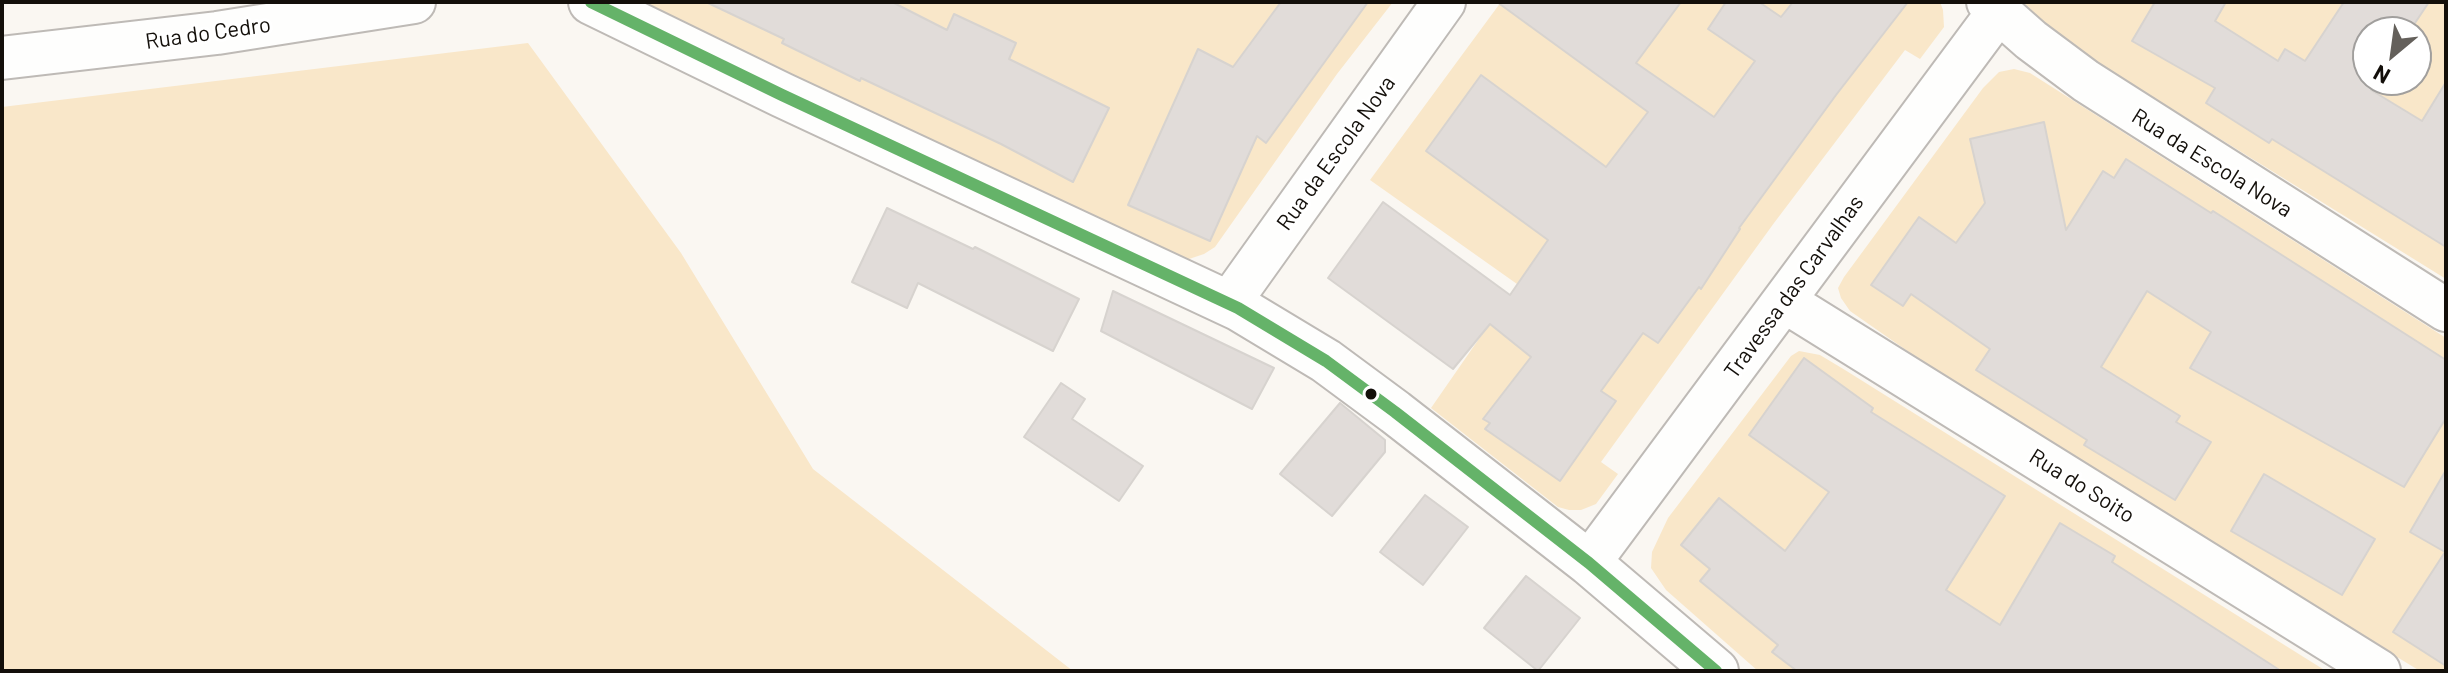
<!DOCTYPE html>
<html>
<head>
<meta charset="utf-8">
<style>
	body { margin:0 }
	#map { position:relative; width:2448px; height:673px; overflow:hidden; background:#faf7f2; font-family:Barlow,sans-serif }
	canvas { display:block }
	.frame { position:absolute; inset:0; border:4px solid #130f0a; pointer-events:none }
	.north { position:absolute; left:2352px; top:16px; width:80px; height:80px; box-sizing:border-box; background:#fff; border:2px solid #a19f9d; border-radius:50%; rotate:209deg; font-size:22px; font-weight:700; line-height:32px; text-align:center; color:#130f0a }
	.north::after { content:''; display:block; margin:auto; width:28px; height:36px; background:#64605b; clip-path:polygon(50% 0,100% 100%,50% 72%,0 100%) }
</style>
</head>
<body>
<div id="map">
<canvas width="2448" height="673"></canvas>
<div class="frame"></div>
<div class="north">N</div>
</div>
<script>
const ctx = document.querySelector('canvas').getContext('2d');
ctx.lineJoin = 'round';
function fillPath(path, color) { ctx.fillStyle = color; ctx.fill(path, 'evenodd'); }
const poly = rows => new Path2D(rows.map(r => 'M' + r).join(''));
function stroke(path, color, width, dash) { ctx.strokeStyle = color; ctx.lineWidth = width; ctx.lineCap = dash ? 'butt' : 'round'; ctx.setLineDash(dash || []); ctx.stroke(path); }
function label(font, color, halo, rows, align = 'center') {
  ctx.font = font + ' Barlow,sans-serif'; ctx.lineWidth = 6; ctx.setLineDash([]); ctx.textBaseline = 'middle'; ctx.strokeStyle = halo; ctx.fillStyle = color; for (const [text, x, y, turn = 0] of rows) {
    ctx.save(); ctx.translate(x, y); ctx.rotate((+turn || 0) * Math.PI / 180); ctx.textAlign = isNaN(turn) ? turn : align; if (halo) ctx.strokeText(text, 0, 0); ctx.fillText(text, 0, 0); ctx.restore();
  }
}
fillPath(poly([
	[641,2,1393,2,1337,74,1215,247,1204,254,1186,260,1090,219],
	[1501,2,1940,2,1943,10,1944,27,1920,59,1905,50,1774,223,1601,462,1618,474,1596,504,1581,510,1569,510,1558,507,1431,408,1517,284,1370,180],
	[2023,2,2446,2,2446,279,2080,52,2052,30],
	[2368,32,2416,32,2416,80,2368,80],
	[528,43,681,253,813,469,1073,671,2,671,2,107],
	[2014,69,2030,73,2446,338,2446,671,2420,671,2356,632,1949,380,1850,311,1841,298,1838,288,1844,277,1983,88,1999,72],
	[1799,351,1820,355,1845,370,2326,671,1758,671,1666,590,1651,568,1652,552,1668,518,1791,356]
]), '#f9e7c9');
const building = poly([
	[706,2,892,2,947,30,954,14,1016,43,1009,59,1109,108,1073,182,1001,144,861,78,860,81,782,43,784,39,706,2],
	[1281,2,1368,2,1266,143,1257,136,1210,241,1128,205,1198,49,1233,67,1281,2],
	[1497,2,1681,2,1636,63,1714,117,1755,61,1708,29,1726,2,1759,2,1781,17,1793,2,1908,2,1836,95,1739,228,1740,229,1701,289,1699,287,1658,343,1643,333,1601,391,1616,401,1560,481,1485,429,1490,423,1483,419,1531,357,1490,324,1453,369,1328,278,1383,202,1510,295,1548,240,1426,151,1481,75,1606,167,1648,112,1497,2],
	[2155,2,2226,2,2215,21,2278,61,2285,49,2305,61,2344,2,2429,2,2409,32,2368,32,2368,80,2377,80,2371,90,2422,121,2446,82,2446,247,2272,139,2269,143,2206,103,2215,88,2132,41,2155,2],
	[2044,122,2066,230,2103,171,2114,178,2126,159,2211,213,2213,211,2446,360,2446,418,2404,487,2190,368,2211,332,2147,291,2101,367,2180,416,2176,422,2211,442,2175,500,2084,445,2087,440,1976,370,1990,349,1911,294,1903,306,1871,285,1919,217,1956,243,1985,203,1970,139,2044,122],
	[887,208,973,249,975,247,1079,299,1053,351,918,283,907,308,852,282,887,208],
	[1113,291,1274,368,1252,409,1101,331,1113,291],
	[1804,358,1873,408,1871,412,2005,496,1946,590,2000,625,2060,523,2115,556,2112,562,2281,671,1797,671,1772,652,1778,645,1700,581,1710,569,1681,545,1719,498,1785,551,1829,492,1749,435,1804,358],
	[1061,383,1085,399,1072,419,1143,466,1119,501,1024,437,1061,383],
	[1340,403,1385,440,1385,452,1332,516,1280,474,1340,403],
	[2446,470,2446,666,2393,632,2445,552,2410,532,2446,470],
	[2264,474,2375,539,2342,595,2231,531,2264,474],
	[1425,495,1468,527,1423,585,1380,552,1425,495],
	[1526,576,1580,618,1538,671,1484,628,1526,576]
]);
fillPath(building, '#e1dcd9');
stroke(building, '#d7d3cf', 2);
const minor = poly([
	[1988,2,2031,40,2086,81,2446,310],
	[2,58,217,33,414,2],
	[1784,301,2379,671],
	[1229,303,1444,2],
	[1589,563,1999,11]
]);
const tertiary = poly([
	[591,2,782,95,1238,308,1326,361,1395,412,1589,563,1716,671]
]);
stroke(minor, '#bebab6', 46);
stroke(tertiary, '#bebab6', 48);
stroke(minor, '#fefefd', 42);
stroke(tertiary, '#fefefd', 44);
stroke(poly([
	[591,2,782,95,1238,308,1326,361,1395,412,1589,563,1716,671]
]), '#65b369', 12);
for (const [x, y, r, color] of [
	[1371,394,7,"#130f0a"]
]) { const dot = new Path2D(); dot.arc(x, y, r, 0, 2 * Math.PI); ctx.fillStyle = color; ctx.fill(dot); stroke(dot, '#fff', 3); }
label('22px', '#130f0a', '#fff', [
	["Rua do Cedro",208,33,-8],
	["Rua da Escola Nova",1336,153,-54],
	["Rua da Escola Nova",2212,163,32],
	["Travessa das Carvalhas",1794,287,-54],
	["Rua do Soito",2082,486,32]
]);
</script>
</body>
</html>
